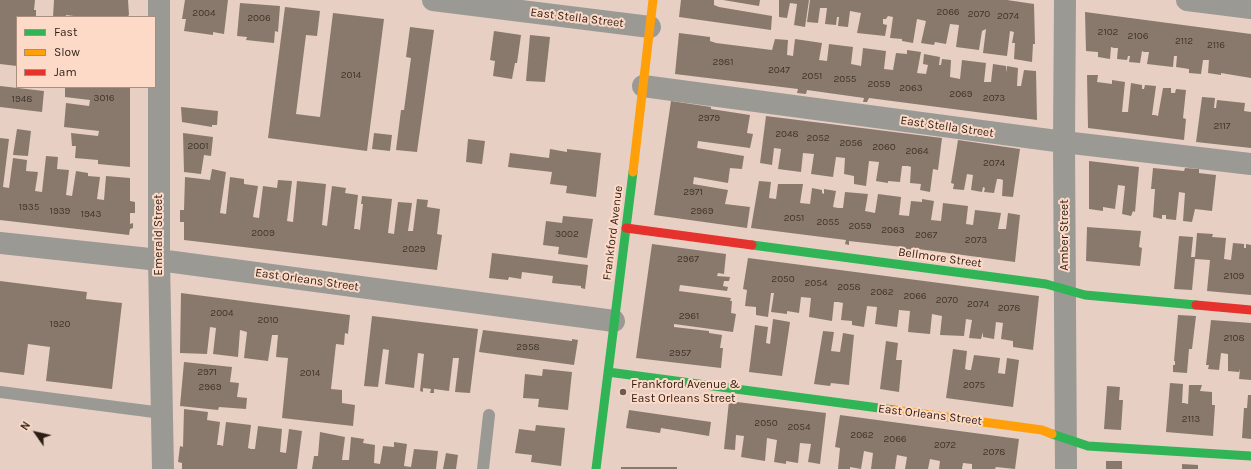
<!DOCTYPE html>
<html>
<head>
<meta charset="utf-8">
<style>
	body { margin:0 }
	#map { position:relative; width:1251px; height:469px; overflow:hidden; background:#e7cfc3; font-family:Karla,sans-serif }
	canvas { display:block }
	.legend { position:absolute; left:16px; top:16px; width:140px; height:72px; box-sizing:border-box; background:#fddac7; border:1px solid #a98e7f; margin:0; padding:5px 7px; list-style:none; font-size:12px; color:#2c1d14 }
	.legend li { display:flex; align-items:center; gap:8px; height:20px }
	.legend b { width:20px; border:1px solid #a98e7f }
	.north { position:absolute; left:16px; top:413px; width:40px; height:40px; -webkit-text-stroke:3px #fddac7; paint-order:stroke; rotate:304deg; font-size:11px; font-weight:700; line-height:16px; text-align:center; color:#2c1d14 }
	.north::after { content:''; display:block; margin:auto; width:14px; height:18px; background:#2c1d14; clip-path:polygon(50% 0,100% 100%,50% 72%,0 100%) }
</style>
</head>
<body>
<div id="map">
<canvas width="1251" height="469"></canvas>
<ul class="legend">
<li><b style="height:5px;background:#30b455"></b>Fast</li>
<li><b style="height:5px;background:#ff9f0a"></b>Slow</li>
<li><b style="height:5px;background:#e5322d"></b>Jam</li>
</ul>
<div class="north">N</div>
</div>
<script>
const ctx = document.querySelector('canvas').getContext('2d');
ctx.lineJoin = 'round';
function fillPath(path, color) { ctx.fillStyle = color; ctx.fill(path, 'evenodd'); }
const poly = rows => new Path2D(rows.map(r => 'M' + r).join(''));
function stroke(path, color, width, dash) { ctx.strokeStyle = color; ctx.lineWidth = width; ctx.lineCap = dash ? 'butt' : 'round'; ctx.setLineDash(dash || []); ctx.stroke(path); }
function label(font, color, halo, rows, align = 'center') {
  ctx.font = font + ' Karla,sans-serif'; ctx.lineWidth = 4; ctx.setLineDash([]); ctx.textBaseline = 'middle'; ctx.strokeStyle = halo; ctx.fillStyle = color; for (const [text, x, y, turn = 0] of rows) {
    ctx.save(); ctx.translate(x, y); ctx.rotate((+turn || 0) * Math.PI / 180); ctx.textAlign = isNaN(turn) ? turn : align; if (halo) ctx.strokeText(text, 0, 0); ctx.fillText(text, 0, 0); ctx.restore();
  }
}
fillPath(poly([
	[0,0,35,0,34,10,36,10,36,17,17,17,17,66,0,64],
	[54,0,128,0,129,15,127,17,74,17,74,16,66,15,66,17,53,17],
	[185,0,228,0,224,34,213,32,213,35,184,31,186,19,182,19],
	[681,0,714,0,714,5,719,7,772,16,771,30,679,17],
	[723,0,760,0,759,6],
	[779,0,809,0,805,27,794,25,797,4,790,3,787,18,779,17],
	[810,0,1007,0,1034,4,1035,44,1033,44,1032,62,1014,59,1015,43,1012,43,1014,32,1010,31,1007,56,983,53,986,29,982,31,979,50,956,47,959,25,950,24,946,44,935,42,934,45,921,43,926,21,917,19,913,43,902,41,902,39,890,38,893,17,888,16,886,19,883,19,883,24,887,25,885,36,857,33,861,13,850,11,848,27,838,26,839,17,837,17,836,25,825,24,827,8,820,8,818,23,807,22],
	[240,3,280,6,278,32,275,31,274,43,246,40,247,37,237,36],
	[285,7,320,11,317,36,306,35,296,114,320,117,333,13,384,19,367,151,268,138],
	[1085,12,1251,34,1251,78,1221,73,1221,75,1208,73,1209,60,1203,60,1201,74,1189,73,1189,69,1176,67,1177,56,1174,56,1173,67,1147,64,1149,52,1144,52,1142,51,1140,63,1129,62,1130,56,1128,56,1127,60,1117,59,1118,48,1114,48,1111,47,1110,59,1098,57,1098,52,1086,51],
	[410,27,434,30,417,152,396,150,401,110,404,110,411,58,406,57],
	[494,31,521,35,517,63,515,63,512,79,493,76,495,61,490,60],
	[679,33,710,37,710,41,716,43,772,50,775,39,788,40,787,55,793,56,795,39,822,43,819,60,827,61,829,44,853,47,851,64,861,66,863,48,886,51,884,69,893,70,896,53,907,54,907,50,921,52,917,73,926,74,928,65,923,64,924,54,940,57,939,65,941,65,942,59,951,60,950,77,960,79,962,60,986,63,984,82,991,82,993,64,1006,66,1006,73,1007,66,1018,68,1017,86,1021,86,1024,70,1036,71,1037,120,869,98,867,102,863,102,864,98,807,90,806,94,797,93,798,89,675,74],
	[530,35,550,37,545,82,526,81],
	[1087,75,1098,75,1097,82,1112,84,1112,80,1125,82,1122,112,1128,112,1131,83,1142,85,1142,89,1144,89,1145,85,1156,86,1152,115,1155,115,1158,116,1163,88,1171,88,1171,93,1175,93,1176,89,1186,90,1183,118,1186,119,1184,140,1088,128],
	[0,86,44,91,42,112,0,107],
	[65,87,130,87,130,167,98,164,98,160,75,158,76,146,72,146,71,133,98,136,99,131,64,127,66,103,89,106,90,100,65,97],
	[1202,97,1215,98,1214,108,1216,108,1217,100,1245,103,1244,111,1251,112,1251,148,1196,142],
	[671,101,711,107,711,109,750,115,747,133,753,134,750,148,698,141,697,148,744,156,742,169,730,168,728,183,694,177,693,184,728,190,725,204,750,207,747,228,654,215],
	[181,107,218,111,217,125,212,125,212,127,182,122],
	[766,116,942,138,938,170,933,169,930,192,920,190,921,184,910,183,911,167,908,166,902,166,900,182,888,181,888,183,876,181,879,162,869,161,866,186,854,184,854,176,844,174,845,158,836,157,833,177,811,174,814,154,803,153,801,172,778,169,781,149,774,148,772,165,760,163],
	[17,129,31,131,28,156,13,155],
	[183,133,213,137,211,156,204,155,201,174,184,172],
	[374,133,392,135,390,151,372,149],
	[0,138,9,139,3,187,9,188,13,158,27,160,26,171,38,172,35,191,42,192,46,156,58,157,57,169,69,170,66,195,72,196,76,171,88,173,88,176,100,177,97,199,104,200,106,176,130,178,130,201,135,202,135,213,130,213,130,224,133,223,133,228,130,229,129,235,0,220],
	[468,139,485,141,482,164,466,162],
	[958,140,1020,149,1013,197,1002,196,1003,180,1000,179,997,179,994,193,984,192,985,188,983,187,982,192,971,190,973,175,967,174,964,190,953,189,954,184,951,183],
	[550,149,567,152,567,149,601,153,596,197,566,193,567,186,550,184,552,172,508,167,510,153,549,158],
	[1089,161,1139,167,1135,212,1133,211,1131,216,1122,214,1125,186,1118,185,1115,209,1103,207,1103,211,1089,209],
	[1153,168,1184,171,1185,168,1199,169,1199,173,1216,175,1212,211,1195,209,1192,222,1183,221,1185,193,1179,192,1176,220,1166,219,1166,215,1162,215,1162,219,1153,217,1155,189,1151,189],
	[212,169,226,172,220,213,226,214,230,177,244,179,244,184,258,186,253,217,259,218,263,186,277,188,278,180,292,181,287,221,293,222,297,181,326,184,322,225,327,226,332,186,346,188,345,193,358,195,354,229,357,229,360,230,363,204,361,204,362,196,392,199,388,233,394,234,398,202,412,203,408,231,413,231,417,199,428,200,427,207,440,209,437,234,442,235,437,270,184,240,184,222,180,222,180,210,184,210,185,177,210,180],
	[759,181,771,182,769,198,776,199,778,184,803,184,800,203,810,204,812,188,822,190,822,193,824,194,824,189,836,191,833,207,838,208,843,208,845,192,868,194,865,211,875,213,878,194,901,197,899,215,909,216,911,201,922,202,922,199,934,201,931,220,941,221,943,203,968,206,966,224,973,225,975,210,1001,213,998,229,1006,229,1008,213,1020,215,1015,262,911,248,911,251,902,250,902,247,849,241,849,245,845,244,846,240,751,228],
	[563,216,593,219,587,258,558,254,559,247,543,245,546,221,562,223],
	[1087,227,1141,231,1139,247,1142,248,1140,266,1086,261],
	[1197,233,1213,234,1212,237,1226,238,1224,259,1231,260,1233,243,1244,244,1244,248,1246,248,1246,244,1251,245,1251,295,1207,291,1210,260,1195,259,1192,290,1174,289,1179,236,1193,237,1191,257,1195,257],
	[652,244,726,254,724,274,718,273,717,276,730,277,729,281,724,281,723,286,728,287,727,291,680,285,679,291,731,298,730,301,732,301,731,313,736,314,733,332,674,324,674,327,709,331,709,333,722,335,720,348,723,348,721,368,636,358],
	[492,253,588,265,585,289,581,288,581,286,552,283,553,276,522,272,521,279,509,277,508,280,489,278],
	[748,258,1039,296,1033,350,1013,347,1013,341,1001,339,1003,323,996,322,994,339,983,337,983,332,981,339,969,338,972,320,966,319,964,336,940,335,942,316,932,314,930,334,908,332,910,311,899,310,897,327,875,324,877,307,867,306,864,327,852,325,852,321,841,320,843,303,838,302,834,302,832,321,809,317,811,298,801,297,799,313,787,311,787,314,771,312,774,293,771,293,768,317,756,315,756,307,745,306,747,290,743,289],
	[0,281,87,292,86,299,122,303,112,389,46,381,50,347,28,344,24,375,0,372],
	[181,293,350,315,348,334,345,333,344,345,336,344,331,389,342,390,342,403,355,405,353,426,282,418,288,358,276,357,278,335,272,335,268,361,244,358,247,332,240,330,238,357,213,354,216,328,210,327,207,354,180,353],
	[1178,315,1196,316,1192,349,1189,349,1187,373,1173,372,1173,365,1175,365,1175,361,1174,361],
	[372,316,478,329,470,393,455,392,459,358,453,358,449,391,434,389,434,393,430,393,431,389,423,388,423,392,420,391,424,354,418,353,414,388,385,384,389,350,383,349,378,387,364,386],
	[773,319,790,322,782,376,749,372,755,325,768,327,766,343,770,344],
	[1211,320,1251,323,1251,380,1239,379,1240,369,1239,372,1228,371,1228,354,1221,353,1219,370,1208,369,1209,365,1206,365],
	[483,330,572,341,572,339,578,340,574,365,479,352],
	[823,331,834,332,831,351,840,352,843,333,854,335,849,385,831,383,830,386,814,384],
	[886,341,898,343,896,360,902,360,899,392,880,389],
	[953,349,967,351,965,369,968,370,971,370,974,355,1000,358,998,373,1005,374,1007,358,1019,360,1013,407,946,398],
	[184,362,232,367,230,382,239,383,237,397,247,398,246,409,219,407,218,410,180,406],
	[543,369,572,372,568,410,538,407,539,399,523,398,525,374,542,376],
	[1170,383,1183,384,1182,403,1184,403,1188,404,1189,385,1202,385,1200,391,1212,392,1212,405,1215,405,1213,436,1166,432],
	[1107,386,1120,387,1119,400,1123,400,1121,430,1104,429],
	[1248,395,1251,395,1251,439,1242,438,1244,408,1247,408],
	[729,401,826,413,820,464,808,462,811,444,800,443,798,463,786,461,786,464,774,462,777,440,767,438,765,461,741,457,744,436,736,435,735,450,724,449],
	[184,409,208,412,207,420,220,422,217,445,220,445,223,446,226,422,251,425,248,448,251,449,255,449,258,426,282,429,280,452,286,453,289,429,302,431,297,469,182,469,182,463,178,462,180,446,183,447],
	[629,410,711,422,709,436,661,428,660,433,626,428],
	[840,415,1019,439,1015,469,996,467,995,469,972,469,972,464,963,463,962,469,939,469,940,461,930,459,928,469,905,469,907,457,897,455,895,469,871,469,873,453,864,451,861,469,850,467,850,469,838,469,840,448,835,447],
	[536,425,565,428,561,466,531,462,532,455,515,453,519,429,535,431],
	[320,432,345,437,342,460,349,460,351,437,364,439,363,443,375,445,374,463,380,464,383,446,394,447,394,442,407,444,404,466,411,467,414,449,438,451,436,469,312,469,314,456,318,456],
	[446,453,458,455,456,469,443,469],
	[1106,461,1122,461,1122,469,1106,469],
	[1182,464,1198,465,1198,469,1182,469],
	[621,467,677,467,677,469,621,469]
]), '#89796d');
stroke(poly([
	[0,392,162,413],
	[483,469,489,415]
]), '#9a9994', 12);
stroke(poly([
	[159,0,159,260,163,469],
	[433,0,650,27],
	[1065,0,1064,142,1066,469],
	[1187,0,1251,8],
	[643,86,1064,142,1251,164],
	[0,243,159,260,614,321]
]), '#9a9994', 22);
stroke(poly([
	[752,245,1046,284,1085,295,1196,305],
	[608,372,894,410],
	[1052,434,1088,446,1251,456],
	[596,469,633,172]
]), '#30b455', 9);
stroke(poly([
	[633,172,653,0],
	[894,410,1042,430,1052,434]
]), '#ff9f0a', 9);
stroke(poly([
	[626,228,752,245],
	[1196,305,1251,310]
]), '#e5322d', 9);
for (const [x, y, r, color] of [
	[623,392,4,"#6d5b51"]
]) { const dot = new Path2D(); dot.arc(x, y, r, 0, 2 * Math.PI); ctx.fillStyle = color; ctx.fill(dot); stroke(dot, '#fddac7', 1.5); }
label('10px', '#43342a', null, [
	["2066",948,12],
	["2004",204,13],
	["2070",979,14],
	["2074",1008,16],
	["2006",259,18],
	["2102",1108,32],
	["2106",1138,36],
	["2112",1184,41],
	["2116",1216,45],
	["2981",723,62],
	["2047",779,70],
	["2014",351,75],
	["2051",812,76],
	["2055",845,79],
	["2059",879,84],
	["2063",911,88],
	["2069",961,94],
	["3016",104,98],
	["2073",994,98],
	["1948",22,99],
	["2979",709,118],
	["2117",1222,126],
	["2048",787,134],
	["2052",818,138],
	["2056",851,143],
	["2001",198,146],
	["2060",884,147],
	["2064",917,151],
	["2074",994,163],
	["2971",693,192],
	["1935",29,207],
	["1939",60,211],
	["2969",702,211],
	["1943",91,214],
	["2051",794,218],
	["2055",828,222],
	["2059",860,226],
	["2063",893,230],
	["2009",263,233],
	["3002",567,234],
	["2067",926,235],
	["2073",976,240],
	["2029",414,249],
	["2967",688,259],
	["2109",1234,276],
	["2050",783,279],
	["2054",816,283],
	["2058",849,287],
	["2062",882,292],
	["2066",915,296],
	["2070",947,300],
	["2074",978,304],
	["2078",1009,308],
	["2004",222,313],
	["2961",689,316],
	["2010",268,320],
	["1920",60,324],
	["2108",1234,338],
	["2958",528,347],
	["2957",680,353],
	["2971",207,372],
	["2014",310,373],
	["2075",974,385],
	["2969",210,387],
	["2113",1191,419],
	["2050",766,423],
	["2054",799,427],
	["2062",862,435],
	["2066",895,439],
	["2072",945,445],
	["2078",994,452]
]);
label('12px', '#2c1d14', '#fddac7', [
	["East Stella Street",577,18,7],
	["East Stella Street",947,127,8],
	["Frankford Avenue",613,233,-83],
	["Emerald Street",159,235,-90],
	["Amber Street",1065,235,-90],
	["Bellmore Street",940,258,8],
	["East Orleans Street",307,280,8],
	["East Orleans Street",930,415,7]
]);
label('12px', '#2c1d14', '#fddac7', [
	["Frankford Avenue &",631,385],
	["East Orleans Street",631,399]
], 'left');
</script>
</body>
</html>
